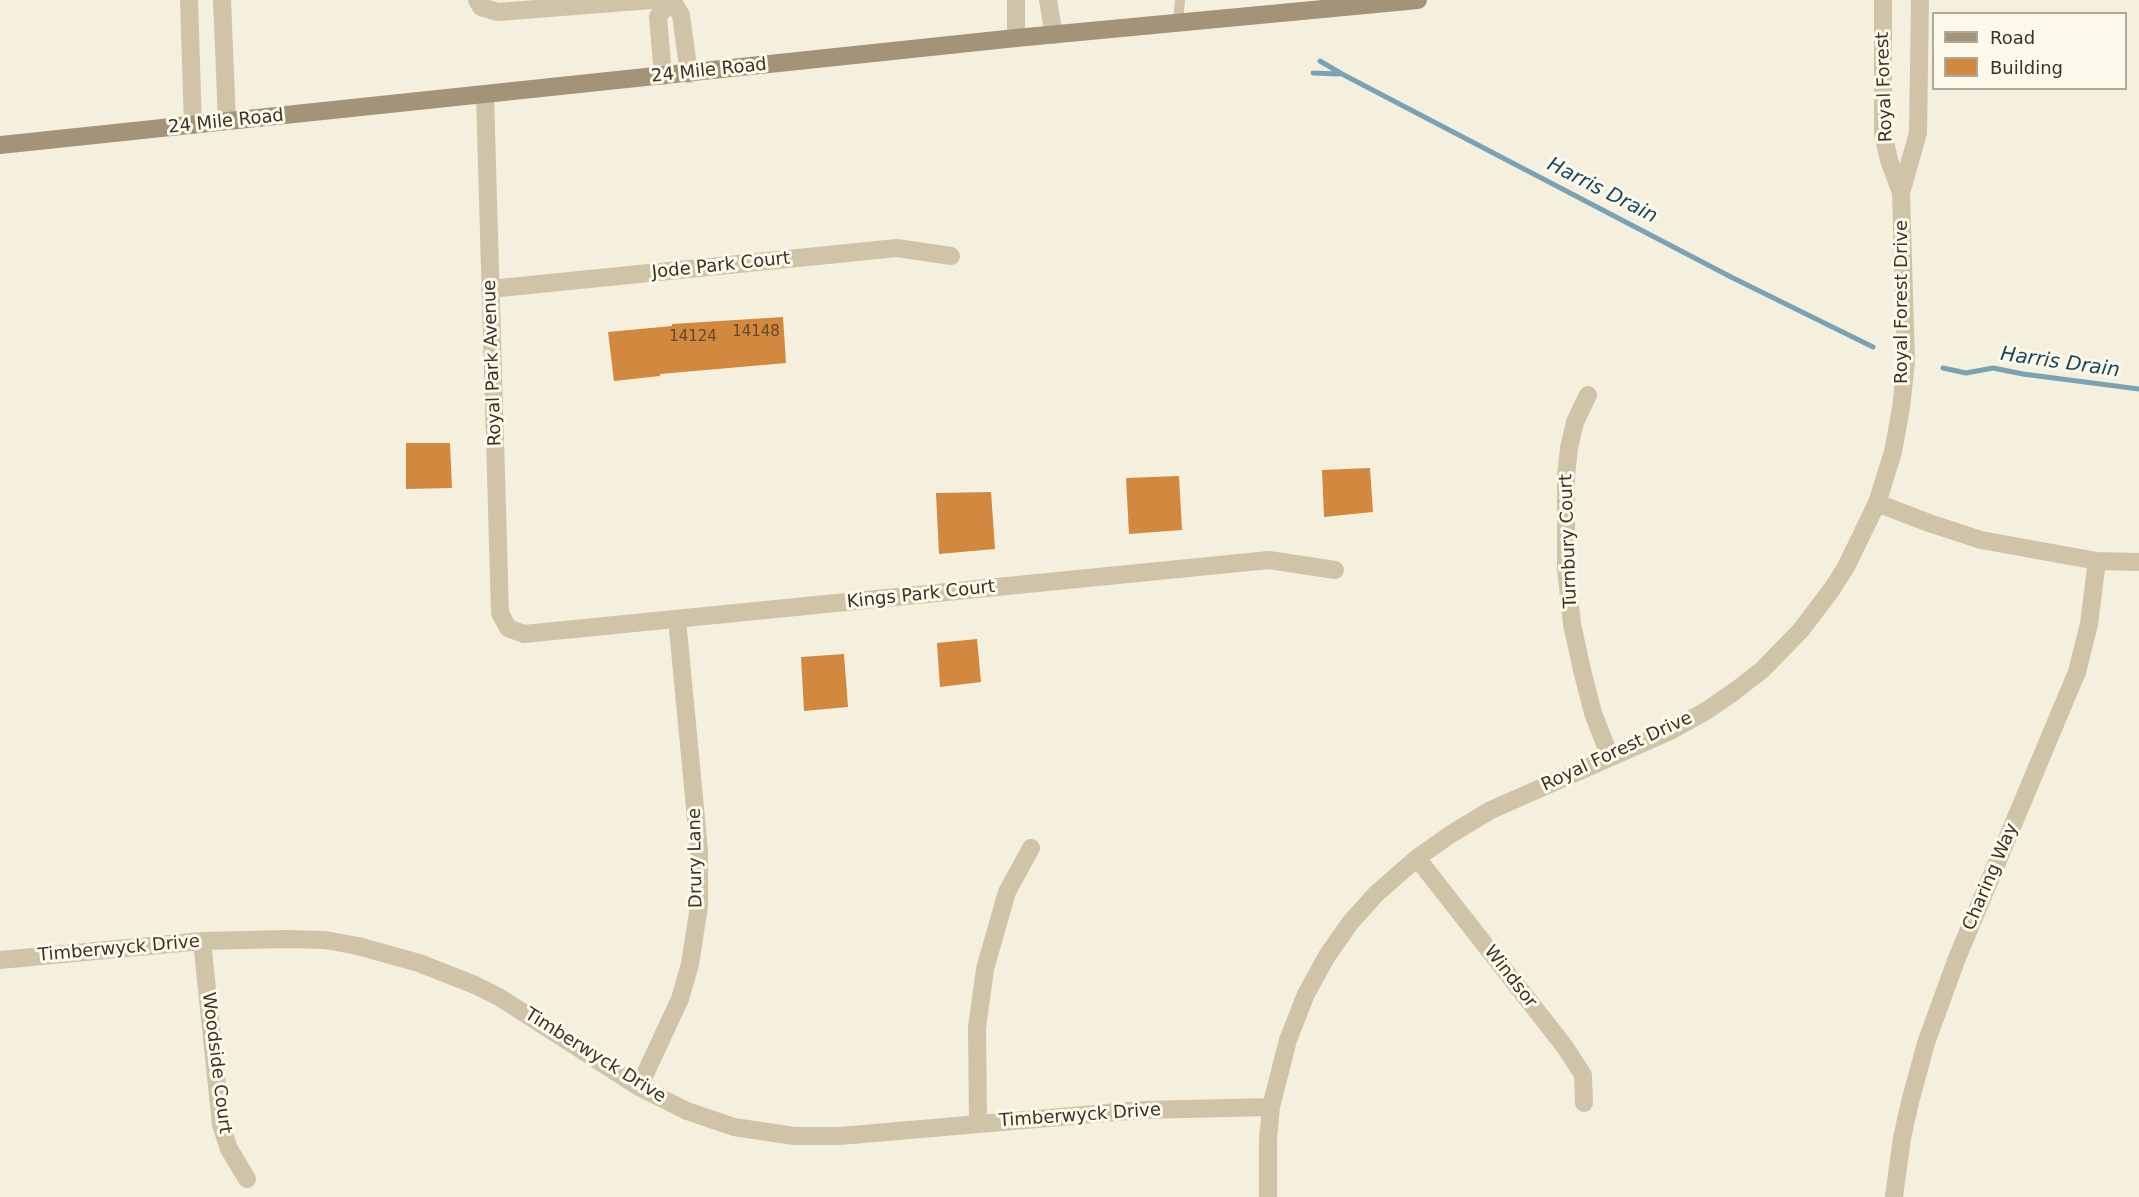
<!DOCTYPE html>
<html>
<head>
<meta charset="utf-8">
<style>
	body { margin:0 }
	#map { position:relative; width:2139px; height:1197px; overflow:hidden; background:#f5f0dd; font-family:"DejaVu Sans",sans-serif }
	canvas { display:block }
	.legend { position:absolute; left:1932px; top:12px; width:195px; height:78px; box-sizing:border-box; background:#fcf8ea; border:2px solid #afa99c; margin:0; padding:8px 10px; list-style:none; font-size:18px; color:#3b3328 }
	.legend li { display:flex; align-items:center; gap:12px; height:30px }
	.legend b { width:30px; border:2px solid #afa99c }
</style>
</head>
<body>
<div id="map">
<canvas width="2139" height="1197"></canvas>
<ul class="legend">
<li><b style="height:8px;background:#a39378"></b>Road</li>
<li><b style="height:16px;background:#d2883e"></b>Building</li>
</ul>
</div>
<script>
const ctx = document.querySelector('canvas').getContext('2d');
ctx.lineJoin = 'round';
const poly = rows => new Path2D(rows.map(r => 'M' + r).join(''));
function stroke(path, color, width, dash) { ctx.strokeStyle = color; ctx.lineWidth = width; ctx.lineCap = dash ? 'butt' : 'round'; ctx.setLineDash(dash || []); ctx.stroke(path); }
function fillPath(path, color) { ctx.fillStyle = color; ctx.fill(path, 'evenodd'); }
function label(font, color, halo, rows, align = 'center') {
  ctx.font = font + ' "DejaVu Sans",sans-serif'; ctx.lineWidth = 6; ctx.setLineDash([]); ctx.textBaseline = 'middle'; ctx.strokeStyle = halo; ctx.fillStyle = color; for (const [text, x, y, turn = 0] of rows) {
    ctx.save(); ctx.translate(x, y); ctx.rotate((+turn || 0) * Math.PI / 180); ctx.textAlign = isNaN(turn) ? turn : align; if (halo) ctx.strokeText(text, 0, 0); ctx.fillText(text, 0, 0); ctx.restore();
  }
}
stroke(poly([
	[1320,61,1342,74,1731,277,1873,347],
	[1313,73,1339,74],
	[1943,368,1966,373,1993,368,2023,374,2139,389]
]), '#79a3b5', 5);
fillPath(poly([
	[783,317,786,363,660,374,660,376,614,381,608,332,672,326,672,324],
	[406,443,450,443,452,488,406,489],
	[1370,468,1373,512,1324,517,1322,470],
	[1179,476,1182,530,1129,534,1126,478],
	[991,492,995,549,939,554,936,493],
	[977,639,981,682,940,687,937,643],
	[844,654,848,707,804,711,801,657]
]), '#d2883e');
stroke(poly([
	[1178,23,1180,0]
]), '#cfc4a7', 10);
stroke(poly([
	[189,0,193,125],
	[222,0,227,121],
	[477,0,481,7,498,12,652,0],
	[672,0,681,15,689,74],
	[1016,0,1016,38],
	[1048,0,1054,35],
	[1883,0,1883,133,1889,160,1901,193],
	[663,76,658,17,670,0],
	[485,96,500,613,508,628,524,634,1269,560,1335,570],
	[490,289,897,248,951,256],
	[1588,395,1575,422,1569,448,1566,476,1566,569,1572,624,1582,670,1593,713,1610,757],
	[1877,503,1929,523,1981,540,2097,561,2139,562],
	[1417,858,1565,1047,1583,1075,1584,1103],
	[202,941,221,1125,229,1149,247,1179],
	[0,960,202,941,287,939,325,940,358,946,419,963,475,985,499,997,639,1087,687,1111,734,1127,794,1136,840,1136,1141,1110,1271,1107],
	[639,1087,680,999,690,964,699,906,699,850,677,619],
	[978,1123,977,1028,985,969,1007,892,1031,848],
	[1268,1197,1268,1139,1271,1107,1288,1040,1306,994,1327,956,1350,923,1376,894,1417,858,1451,834,1491,810,1668,732,1706,711,1735,691,1762,670,1801,630,1832,589,1846,567,1877,503,1893,452,1901,408,1906,361,1901,193,1918,133,1920,0],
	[1894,1197,1902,1138,1910,1102,1926,1043,1957,958,2077,672,2089,624,2097,561]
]), '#cfc4a7', 18);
stroke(poly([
	[0,145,1016,38,1418,0]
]), '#a39378', 18);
label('15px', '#61482e', null, [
	["14148",756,332],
	["14124",693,337]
]);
label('18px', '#3b3328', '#fcf8ea', [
	["24 Mile Road",709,71,-6],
	["Royal Forest",1885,87,-92],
	["24 Mile Road",226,122,-6],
	["Jode Park Court",721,266,-6],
	["Royal Forest Drive",1902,302,-90],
	["Royal Park Avenue",493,363,-92],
	["Turnbury Court",1569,541,-92],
	["Kings Park Court",921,595,-6],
	["Royal Forest Drive",1617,752,-25],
	["Drury Lane",696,858,-91],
	["Charing Way",1991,877,-67],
	["Timberwyck Drive",119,949,-5],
	["Windsor",1510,977,52],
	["Timberwyck Drive",595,1056,32],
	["Woodside Court",216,1063,83],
	["Timberwyck Drive",1080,1116,-4]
]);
label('italic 20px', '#194961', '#fcf8ea', [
	["Harris Drain",1602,191,27],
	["Harris Drain",2060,363,8]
]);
</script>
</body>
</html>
